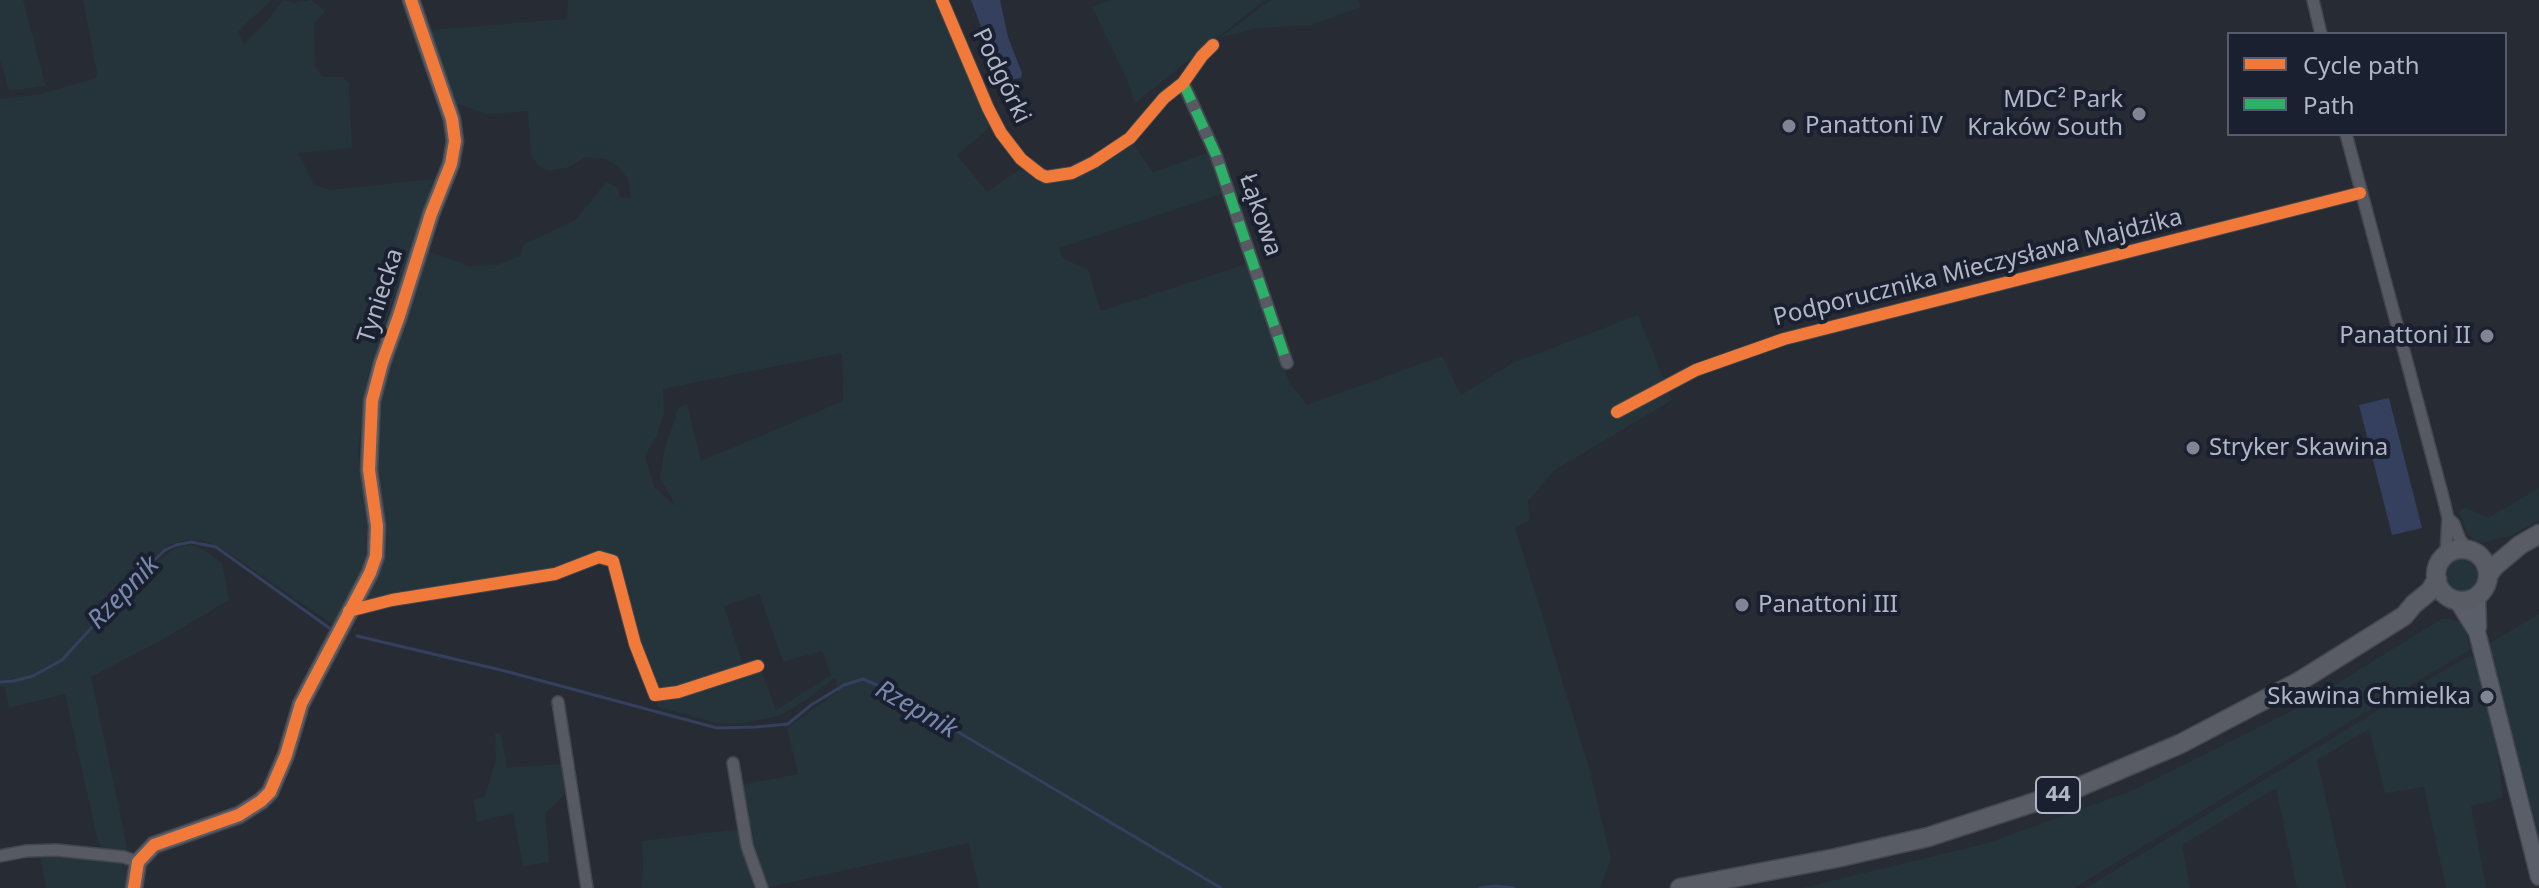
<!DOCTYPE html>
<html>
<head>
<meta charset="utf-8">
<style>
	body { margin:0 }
	#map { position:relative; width:2539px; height:888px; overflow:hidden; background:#272b34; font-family:"Noto Sans",sans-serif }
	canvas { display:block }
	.legend { position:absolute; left:2227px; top:32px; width:280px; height:104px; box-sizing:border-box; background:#1a202f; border:2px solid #565c6b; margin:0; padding:10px 14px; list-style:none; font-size:24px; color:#b0b6c6 }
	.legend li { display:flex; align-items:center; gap:16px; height:40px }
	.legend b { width:40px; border:2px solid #565c6b }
</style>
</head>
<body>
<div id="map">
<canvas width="2539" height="888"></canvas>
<ul class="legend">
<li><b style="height:10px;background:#f17a3a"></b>Cycle path</li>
<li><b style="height:10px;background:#2db169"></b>Path</li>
</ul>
</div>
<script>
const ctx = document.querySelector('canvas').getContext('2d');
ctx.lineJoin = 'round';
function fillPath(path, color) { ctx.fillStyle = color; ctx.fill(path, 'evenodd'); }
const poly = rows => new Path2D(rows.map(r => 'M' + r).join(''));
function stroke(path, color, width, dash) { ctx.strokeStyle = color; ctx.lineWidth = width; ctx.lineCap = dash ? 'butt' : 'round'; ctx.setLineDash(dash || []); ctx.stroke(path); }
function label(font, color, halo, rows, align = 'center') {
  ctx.font = font + ' "Noto Sans",sans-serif'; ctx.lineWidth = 8; ctx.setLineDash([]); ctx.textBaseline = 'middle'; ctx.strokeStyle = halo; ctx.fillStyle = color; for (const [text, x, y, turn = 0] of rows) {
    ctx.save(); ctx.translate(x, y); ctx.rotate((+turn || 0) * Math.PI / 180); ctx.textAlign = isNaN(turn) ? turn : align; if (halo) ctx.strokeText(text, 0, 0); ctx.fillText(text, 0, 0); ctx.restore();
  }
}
fillPath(poly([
	[0,0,23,0,46,86,9,91,0,60],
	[83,0,272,0,238,31,244,44,267,21,283,0,295,3,311,0,325,11,314,24,315,66,322,77,343,77,349,83,352,148,298,153,314,185,331,190,434,179,368,374,358,450,368,535,366,563,340,613,332,624,220,547,200,540,186,540,169,545,149,561,145,572,176,547,191,545,205,550,222,563,229,600,160,641,91,677,128,851,102,849,97,837,65,694,9,708,5,687,0,686,0,99,38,95,96,78,97,72],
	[568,0,935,0,990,127,957,155,987,192,1020,169,1050,183,1063,181,1092,168,1131,141,1153,172,1213,151,1225,193,1059,248,1063,258,1088,270,1101,311,1249,263,1289,382,1307,405,1442,356,1461,395,1513,363,1638,315,1672,400,1555,470,1528,501,1530,520,1515,527,1589,768,1611,859,1600,888,979,888,969,843,765,888,751,847,741,785,798,774,787,728,838,692,835,678,806,700,779,716,743,723,717,723,658,707,613,559,603,551,549,572,355,608,377,576,387,549,377,475,383,387,428,251,469,266,497,265,520,256,524,244,576,220,606,182,618,188,620,197,631,198,628,179,618,166,605,159,586,157,569,167,550,171,539,167,531,155,528,111,487,114,455,103,430,30,567,19],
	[842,353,843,401,701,461,687,404,679,407,665,447,660,478,676,506,654,487,645,456,657,435,664,413,663,389],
	[759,594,783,662,822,651,831,675,776,710,761,671,746,675,724,606],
	[1111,0,1265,0,1135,103,1126,77,1092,7],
	[1271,0,1358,0,1361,7,1311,25,1258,28,1219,38],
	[2539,488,2539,520,2513,535,2482,543,2471,538,2465,528,2459,512,2465,507,2488,518],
	'2444 575a18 18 0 1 1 36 0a18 18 0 1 1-36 0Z',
	[2539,614,2539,836,2487,645],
	[2443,618,2462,622,2471,649,2074,888,1802,888,1988,843,2134,790,2296,709],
	[2471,655,2476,661,2497,749,2503,798,2471,806,2486,888,2446,888,2424,787,2385,793,2369,729,2317,760,2346,888,2297,888,2276,788,2182,845,2190,888,2086,888,2456,663],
	[495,733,501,734,507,768,561,764,565,795,545,813,549,862,523,866,513,813,477,822,473,800,485,796,496,759],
	[741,829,758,888,641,888,643,868,642,841],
	[40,854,124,861,128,869,127,888,46,888]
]), '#24343a');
fillPath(poly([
	[971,0,1000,0,1008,37,1022,73,1021,78,1013,79,1001,75,997,70],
	[2389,398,2422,528,2392,535,2359,405]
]), '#34405d');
stroke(poly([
	[357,636,505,671,717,728,756,727,788,724,811,705,844,685,863,679,884,688,1221,888],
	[0,682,14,681,33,676,62,660,148,566,165,550,176,545,191,542,216,547,332,630],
	[1480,888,1495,886,1514,888]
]), '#34405d', 3);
const street = poly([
	[942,0,988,108,1001,133,1021,159,1040,174,1046,177,1072,173,1094,162,1130,138,1164,98,1183,83,1202,56,1213,45],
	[2313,0,2321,34],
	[1183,83,1216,155,1287,363],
	[2346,134,2444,501,2448,518,2446,554],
	[1617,412,1696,370,1784,339,2360,193],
	[2448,518,2454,524,2460,540,2468,549],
	[349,611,392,600,555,574,599,557,613,561,635,644,655,695,678,692,758,666],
	[558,702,587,888],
	[733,763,747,846,762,888],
	[0,856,26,851,56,850,124,857,138,862]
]);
const secondary = poly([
	[2477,596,2478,627],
	[2457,600,2477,632,2539,877],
	[134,888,138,862,154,845,239,815,261,801,270,792,286,755,301,704,370,573,376,556,377,526,369,470,372,401,382,363,399,316,431,214,451,164,455,141,452,119,411,0]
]);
const primary = poly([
	'2436 575a26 26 0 1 1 52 0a26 26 0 1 1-52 0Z',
	[2488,575,2495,566,2520,545,2539,534],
	[1680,888,1836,858,1928,837,2072,790,2180,744,2300,681,2404,616,2414,604,2430,591,2437,579]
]);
stroke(street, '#43464d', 14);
stroke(secondary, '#43464d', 19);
stroke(primary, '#444851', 21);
stroke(street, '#575a62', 11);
stroke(secondary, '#5a5e68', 16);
stroke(primary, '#595c64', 18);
stroke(poly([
	[1183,83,1216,155,1287,363]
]), '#2db169', 10, [20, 10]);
stroke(poly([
	[942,0,988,108,1001,133,1021,159,1040,174,1046,177,1072,173,1094,162,1130,138,1164,98,1183,83,1202,56,1213,45],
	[1617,412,1696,370,1784,339,2360,193],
	[349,611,392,600,555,574,599,557,613,561,635,644,655,695,678,692,758,666],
	[134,888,138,862,154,845,239,815,261,801,270,792,286,755,301,704,370,573,376,556,377,526,369,470,372,401,382,363,399,316,431,214,451,164,455,141,452,119,411,0]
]), '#f17a3a', 12);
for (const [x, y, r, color] of [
	[2139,114,8,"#808593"],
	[1789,126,8,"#808593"],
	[2487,336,8,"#808593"],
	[2193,448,8,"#808593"],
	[1742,605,8,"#808593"],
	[2487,697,8,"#808593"]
]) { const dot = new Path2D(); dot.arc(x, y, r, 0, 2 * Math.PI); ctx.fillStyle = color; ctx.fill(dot); stroke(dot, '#1a202f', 3); }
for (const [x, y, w] of [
	[2058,795,44]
]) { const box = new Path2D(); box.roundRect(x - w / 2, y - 18, w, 36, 6); ctx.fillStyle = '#1a202f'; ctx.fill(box); stroke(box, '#b0b6c6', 2); }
label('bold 22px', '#b0b6c6', null, [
	["44",2058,795]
]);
label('24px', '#b0b6c6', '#1a202f', [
	["Podgórki",1001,76,64],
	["Łąkowa",1260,215,71],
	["Podporucznika Mieczysława Majdzika",1978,268,-14],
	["Tyniecka",381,296,-72]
]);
label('24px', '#b0b6c6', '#1a202f', [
	["MDC² Park",2123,100],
	["Kraków South",2123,128],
	["Panattoni IV",1805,126,"left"],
	["Panattoni II",2471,336],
	["Stryker Skawina",2209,448,"left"],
	["Panattoni III",1758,605,"left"],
	["Skawina Chmielka",2471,697]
], 'right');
label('italic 26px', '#7788af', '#1a202f', [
	["Rzepnik",124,593,-46],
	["Rzepnik",916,710,30]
]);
</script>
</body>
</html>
